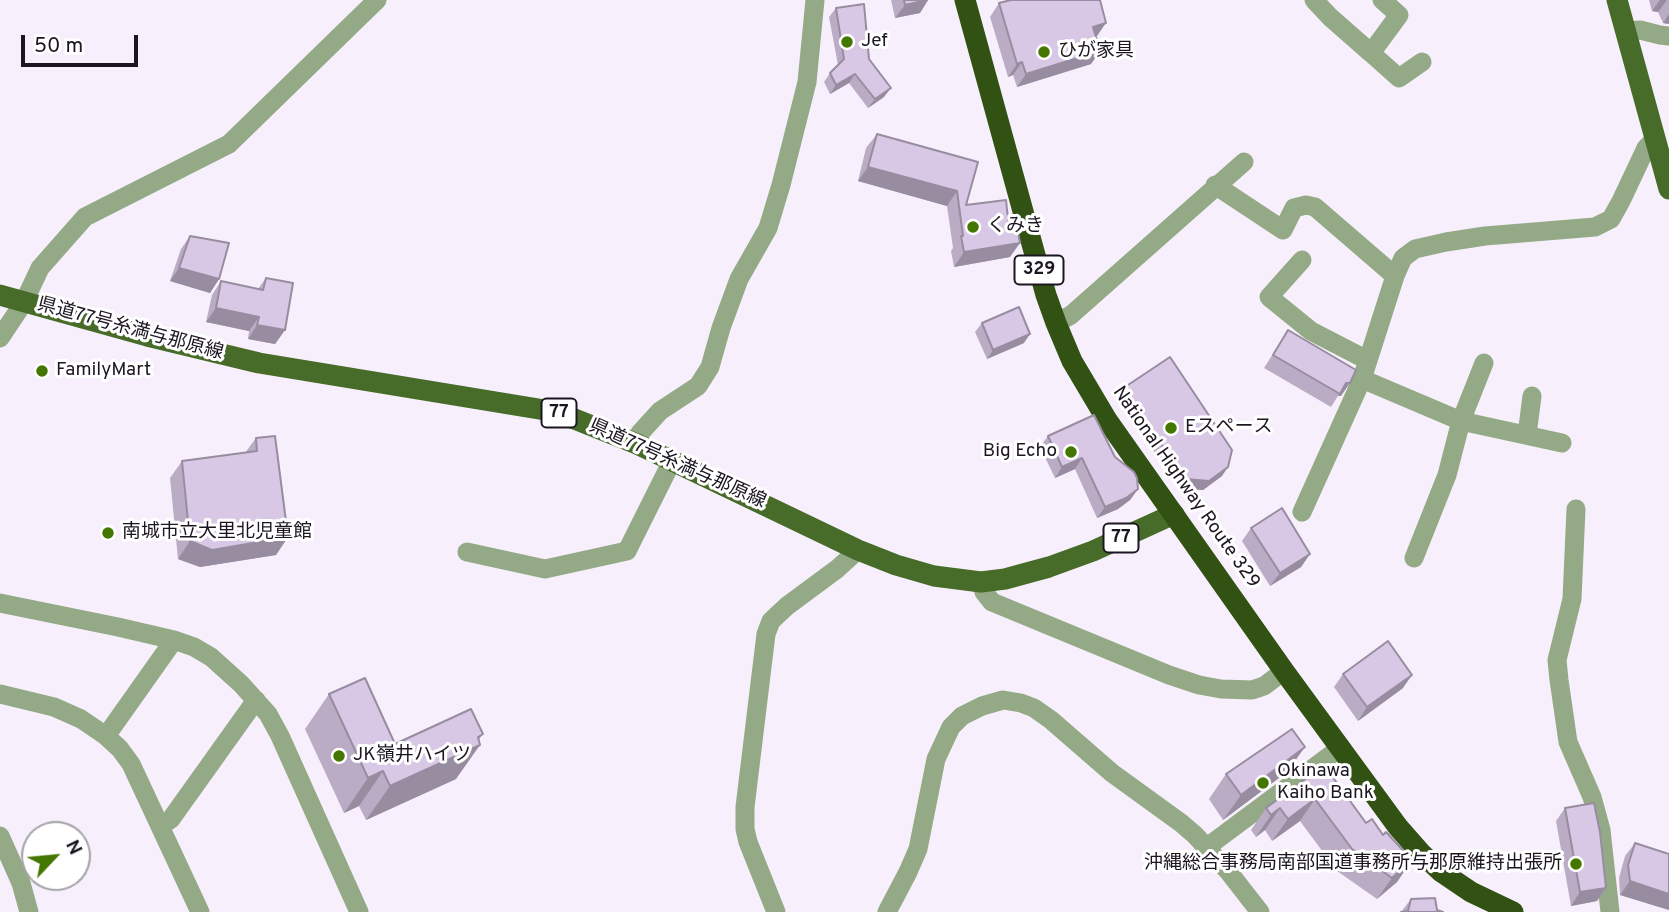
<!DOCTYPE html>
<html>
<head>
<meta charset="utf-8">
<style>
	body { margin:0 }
	#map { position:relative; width:1669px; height:912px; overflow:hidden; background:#f7f0fc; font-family:Overpass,sans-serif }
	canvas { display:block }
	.north { position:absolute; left:21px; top:821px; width:70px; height:70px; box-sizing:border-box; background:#fff; border:2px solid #a4a2a6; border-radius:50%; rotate:64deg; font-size:19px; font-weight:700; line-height:28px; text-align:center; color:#1c1620 }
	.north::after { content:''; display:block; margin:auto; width:24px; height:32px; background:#447702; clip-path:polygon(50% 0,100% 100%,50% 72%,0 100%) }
	.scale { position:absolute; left:21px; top:35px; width:117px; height:32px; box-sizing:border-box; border:4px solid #1c1620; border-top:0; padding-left:9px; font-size:21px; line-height:24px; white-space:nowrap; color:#1c1620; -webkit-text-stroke:5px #fff; paint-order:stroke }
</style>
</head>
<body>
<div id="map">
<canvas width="1669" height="912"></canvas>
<div class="north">N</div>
<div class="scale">50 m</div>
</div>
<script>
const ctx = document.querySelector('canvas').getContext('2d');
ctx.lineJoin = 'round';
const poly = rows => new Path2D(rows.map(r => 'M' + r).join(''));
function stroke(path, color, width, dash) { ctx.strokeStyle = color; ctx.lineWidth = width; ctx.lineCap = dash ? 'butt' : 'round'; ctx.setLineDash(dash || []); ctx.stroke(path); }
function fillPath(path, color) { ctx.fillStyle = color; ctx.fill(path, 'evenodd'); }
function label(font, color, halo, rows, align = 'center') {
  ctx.font = font + ' Overpass,"Noto Sans JP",sans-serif'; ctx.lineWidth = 6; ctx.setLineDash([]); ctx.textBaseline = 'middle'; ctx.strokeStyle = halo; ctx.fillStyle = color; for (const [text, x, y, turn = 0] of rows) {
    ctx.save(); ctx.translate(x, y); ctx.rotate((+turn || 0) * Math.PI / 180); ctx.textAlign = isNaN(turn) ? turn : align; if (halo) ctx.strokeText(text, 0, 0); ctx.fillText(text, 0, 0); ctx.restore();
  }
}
stroke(poly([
	[1314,0,1330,17,1371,53,1399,15,1382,0],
	[1625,31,1640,30,1660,35,1669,36],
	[1371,53,1399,78,1422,62],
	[1215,185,1283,230,1294,208,1306,205,1315,207,1395,276],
	[1302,260,1269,297,1311,331,1367,360],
	[1056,323,1071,315,1244,162],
	[0,338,24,302,40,268,85,217,229,144,377,0],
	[1484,363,1461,421,1562,443],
	[1362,379,1461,421,1447,475,1414,558],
	[1527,435,1532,396],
	[637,444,640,433,660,411,698,386,710,367,721,328,739,279,768,228,781,185,807,82,815,0],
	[1576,509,1572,599,1557,660,1559,680,1568,742,1592,797,1601,830,1610,912],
	[1302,512,1362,379,1395,276,1403,258,1415,249,1446,242,1485,236,1595,227,1611,219,1621,201,1646,148,1655,139],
	[467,552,545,569,627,551,672,461],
	[981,582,984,592,992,602,1169,675,1199,685,1221,689,1252,690,1264,686,1284,671],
	[0,603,118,627,174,640,194,647,211,657,241,684,268,714,280,736,359,912],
	[0,694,54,707,81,719,106,736,120,749,131,764,200,912],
	[106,736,174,640],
	[161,826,171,819,256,700],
	[0,836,21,883,29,912],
	[1207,847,1340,748],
	[776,912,748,842,745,829,745,807,766,634,771,621,787,606,837,569,858,550],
	[887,912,908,872,918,849,936,759,951,727,962,716,982,706,1003,700,1021,703,1034,708,1051,720,1112,773,1181,823,1195,835,1228,871,1260,912]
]), '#94a986', 19);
stroke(poly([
	[1617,0,1669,189],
	[0,295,147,336,259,363,557,412,637,444,858,550,896,565,934,576,981,582,1005,579,1049,567,1093,551,1174,514]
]), '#476b28', 21);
stroke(poly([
	[965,0,1046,295,1056,323,1072,361,1107,420,1284,671,1398,827,1420,852,1440,871,1471,892,1513,912]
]), '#325213', 21);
fillPath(poly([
	[891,0,928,0,920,13,895,18],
	[1649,0,1669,0,1669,24,1663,23,1658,12,1652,11],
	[999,3,1097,36,1096,37,1100,51,1091,64,1017,87,1013,75,1008,77,990,17],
	[836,8,869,59,884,97,868,108,849,83,830,94,824,82,830,73,838,65,829,17],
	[877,134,978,162,966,205,1010,257,954,267,951,251,953,248,947,206,858,181,866,148],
	[190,236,219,279,210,293,170,281,181,249],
	[266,278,285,330,275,344,248,339,249,331,206,322,212,295,221,281,258,289],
	[982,323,1024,343,987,359,975,332],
	[1288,330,1341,396,1338,396,1331,407,1264,368],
	[1122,389,1222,476,1203,490,1180,488,1116,398],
	[1048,436,1115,457,1138,489,1130,500,1118,509,1097,518,1075,469,1055,478,1040,447],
	[256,438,288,537,276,555,200,567,178,559,170,478,182,461,245,453],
	[1251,528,1310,554,1301,567,1270,586,1242,541],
	[1343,674,1403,688,1358,721,1334,687],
	[329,694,395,744,479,739,456,779,366,820,359,806,344,813,305,729],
	[1324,765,1366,823,1383,835,1412,860,1397,882,1377,899,1337,871,1300,821,1272,841,1265,830,1256,837,1251,830,1266,808],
	[1287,772,1223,820,1209,799,1226,774],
	[1565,808,1606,888,1597,901,1571,906,1556,821],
	[1635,843,1669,854,1669,910,1620,895,1619,878,1625,856],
	[1411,899,1437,910,1401,912]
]), '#bbacc5');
fillPath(poly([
	[928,0,920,13,895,18,905,5],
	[1660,0,1667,0,1658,12,1652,11],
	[1669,14,1669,24,1663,23],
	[1106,23,1097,36,1084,40,1093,27],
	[1100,51,1091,64,1017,87,1026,74],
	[1022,62,1013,75,1008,77,1017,64],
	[855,74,849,83,830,94,836,85],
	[891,88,884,97,868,108,875,99],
	[868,167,957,191,947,206,858,181],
	[1020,243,1010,257,954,267,964,252],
	[179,268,219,279,210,293,170,281],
	[216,308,259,317,249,331,206,322],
	[257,325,285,330,275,344,248,339],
	[1030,334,1024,343,987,359,993,350],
	[1346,383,1350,383,1341,396,1338,396],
	[1082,458,1075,469,1055,478,1062,467],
	[1228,467,1222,476,1203,490,1180,488,1186,479],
	[1138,489,1130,500,1118,509,1097,518,1105,507],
	[288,537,276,555,200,567,178,559,190,541],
	[1310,554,1301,567,1270,586,1280,573],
	[1412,675,1403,688,1358,721,1367,707],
	[483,734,472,748,480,745,456,779,366,820,390,786,478,737],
	[1305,747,1287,772,1223,820,1241,795],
	[383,771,359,806,344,813,368,778],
	[1315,799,1300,821,1272,841,1288,819],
	[1280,808,1265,830,1256,837,1271,815],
	[1412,860,1397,882,1377,899,1392,878],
	[1630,881,1669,894,1669,910,1620,895],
	[1606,888,1597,901,1571,906,1580,892]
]), '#988ca0');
const building = poly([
	[904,0,927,0,905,5,904,0],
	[1011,0,1100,0,1106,23,1093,27,1100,51,1026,74,1022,62,1017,64,999,3,1011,0],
	[864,4,869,59,891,88,875,99,855,74,836,85,830,73,844,59,836,8,864,4],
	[877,134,978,162,966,205,1006,200,1009,228,1017,227,1020,243,964,252,961,236,963,236,957,191,868,167,877,134],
	[190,236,229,243,219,279,179,268,190,236],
	[266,278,293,283,285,330,257,325,259,317,216,308,221,281,263,290,266,278],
	[1019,307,1030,334,993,350,982,323,1019,307],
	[1288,330,1356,370,1350,383,1346,383,1340,394,1273,355,1288,330],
	[1170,357,1232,450,1228,467,1209,481,1186,479,1122,389,1170,357],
	[1094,415,1115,457,1134,472,1137,478,1138,489,1126,498,1105,507,1082,458,1062,467,1048,436,1094,415],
	[275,436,288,537,212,550,190,541,182,461,257,451,256,438,275,436],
	[1282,508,1310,554,1280,573,1251,528,1282,508],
	[1388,641,1412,675,1367,707,1343,674,1388,641],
	[365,678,395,744,471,709,483,734,478,737,480,745,390,786,383,771,368,778,329,694,365,678],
	[1292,729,1305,747,1241,795,1226,774,1292,729],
	[1324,765,1366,823,1372,819,1383,835,1386,832,1412,860,1392,878,1352,849,1315,799,1288,819,1280,808,1271,815,1266,808,1324,765],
	[1594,803,1600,832,1606,888,1580,892,1565,808,1594,803],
	[1635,843,1669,854,1669,894,1630,881,1628,865,1635,843],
	[1435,898,1437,910,1443,912,1401,912,1408,911,1411,899,1435,898]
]);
fillPath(building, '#d9c8e5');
stroke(building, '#988ca0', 2);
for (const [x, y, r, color] of [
	[847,42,7,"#447702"],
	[1044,52,7,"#447702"],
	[973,227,7,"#447702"],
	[42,371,7,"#447702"],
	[1171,428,7,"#447702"],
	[1071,452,7,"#447702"],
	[108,533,7,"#447702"],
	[339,756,7,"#447702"],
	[1263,783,7,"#447702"],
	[1576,864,7,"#447702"]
]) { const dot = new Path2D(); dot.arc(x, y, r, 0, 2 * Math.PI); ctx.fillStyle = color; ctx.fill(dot); stroke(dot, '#fff', 2.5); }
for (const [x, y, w] of [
	[1039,270,49],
	[559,413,35],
	[1121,538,35]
]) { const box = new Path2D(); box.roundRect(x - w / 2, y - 14.5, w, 29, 5); ctx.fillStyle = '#fff'; ctx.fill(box); stroke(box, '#1c1620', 2); }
label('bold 18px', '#1c1620', null, [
	["329",1039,270],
	["77",559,413],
	["77",1121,538]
]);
label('19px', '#1c1620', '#fff', [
	["Jef",861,42],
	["ひが家具",1058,52],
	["くみき",987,227],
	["FamilyMart",56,371],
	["Eスペース",1185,428],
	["Big Echo",1057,452,"right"],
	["南城市立大里北児童館",122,533],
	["JK嶺井ハイツ",353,756],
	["Okinawa",1277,772],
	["Kaiho Bank",1277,794],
	["沖縄総合事務局南部国道事務所与那原維持出張所",1562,864,"right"]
], 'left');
label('19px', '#1c1620', '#fff', [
	["県道77号糸満与那原線",130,330,15],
	["県道77号糸満与那原線",677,465,24],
	["National Highway Route 329",1185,488,55]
]);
</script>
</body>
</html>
